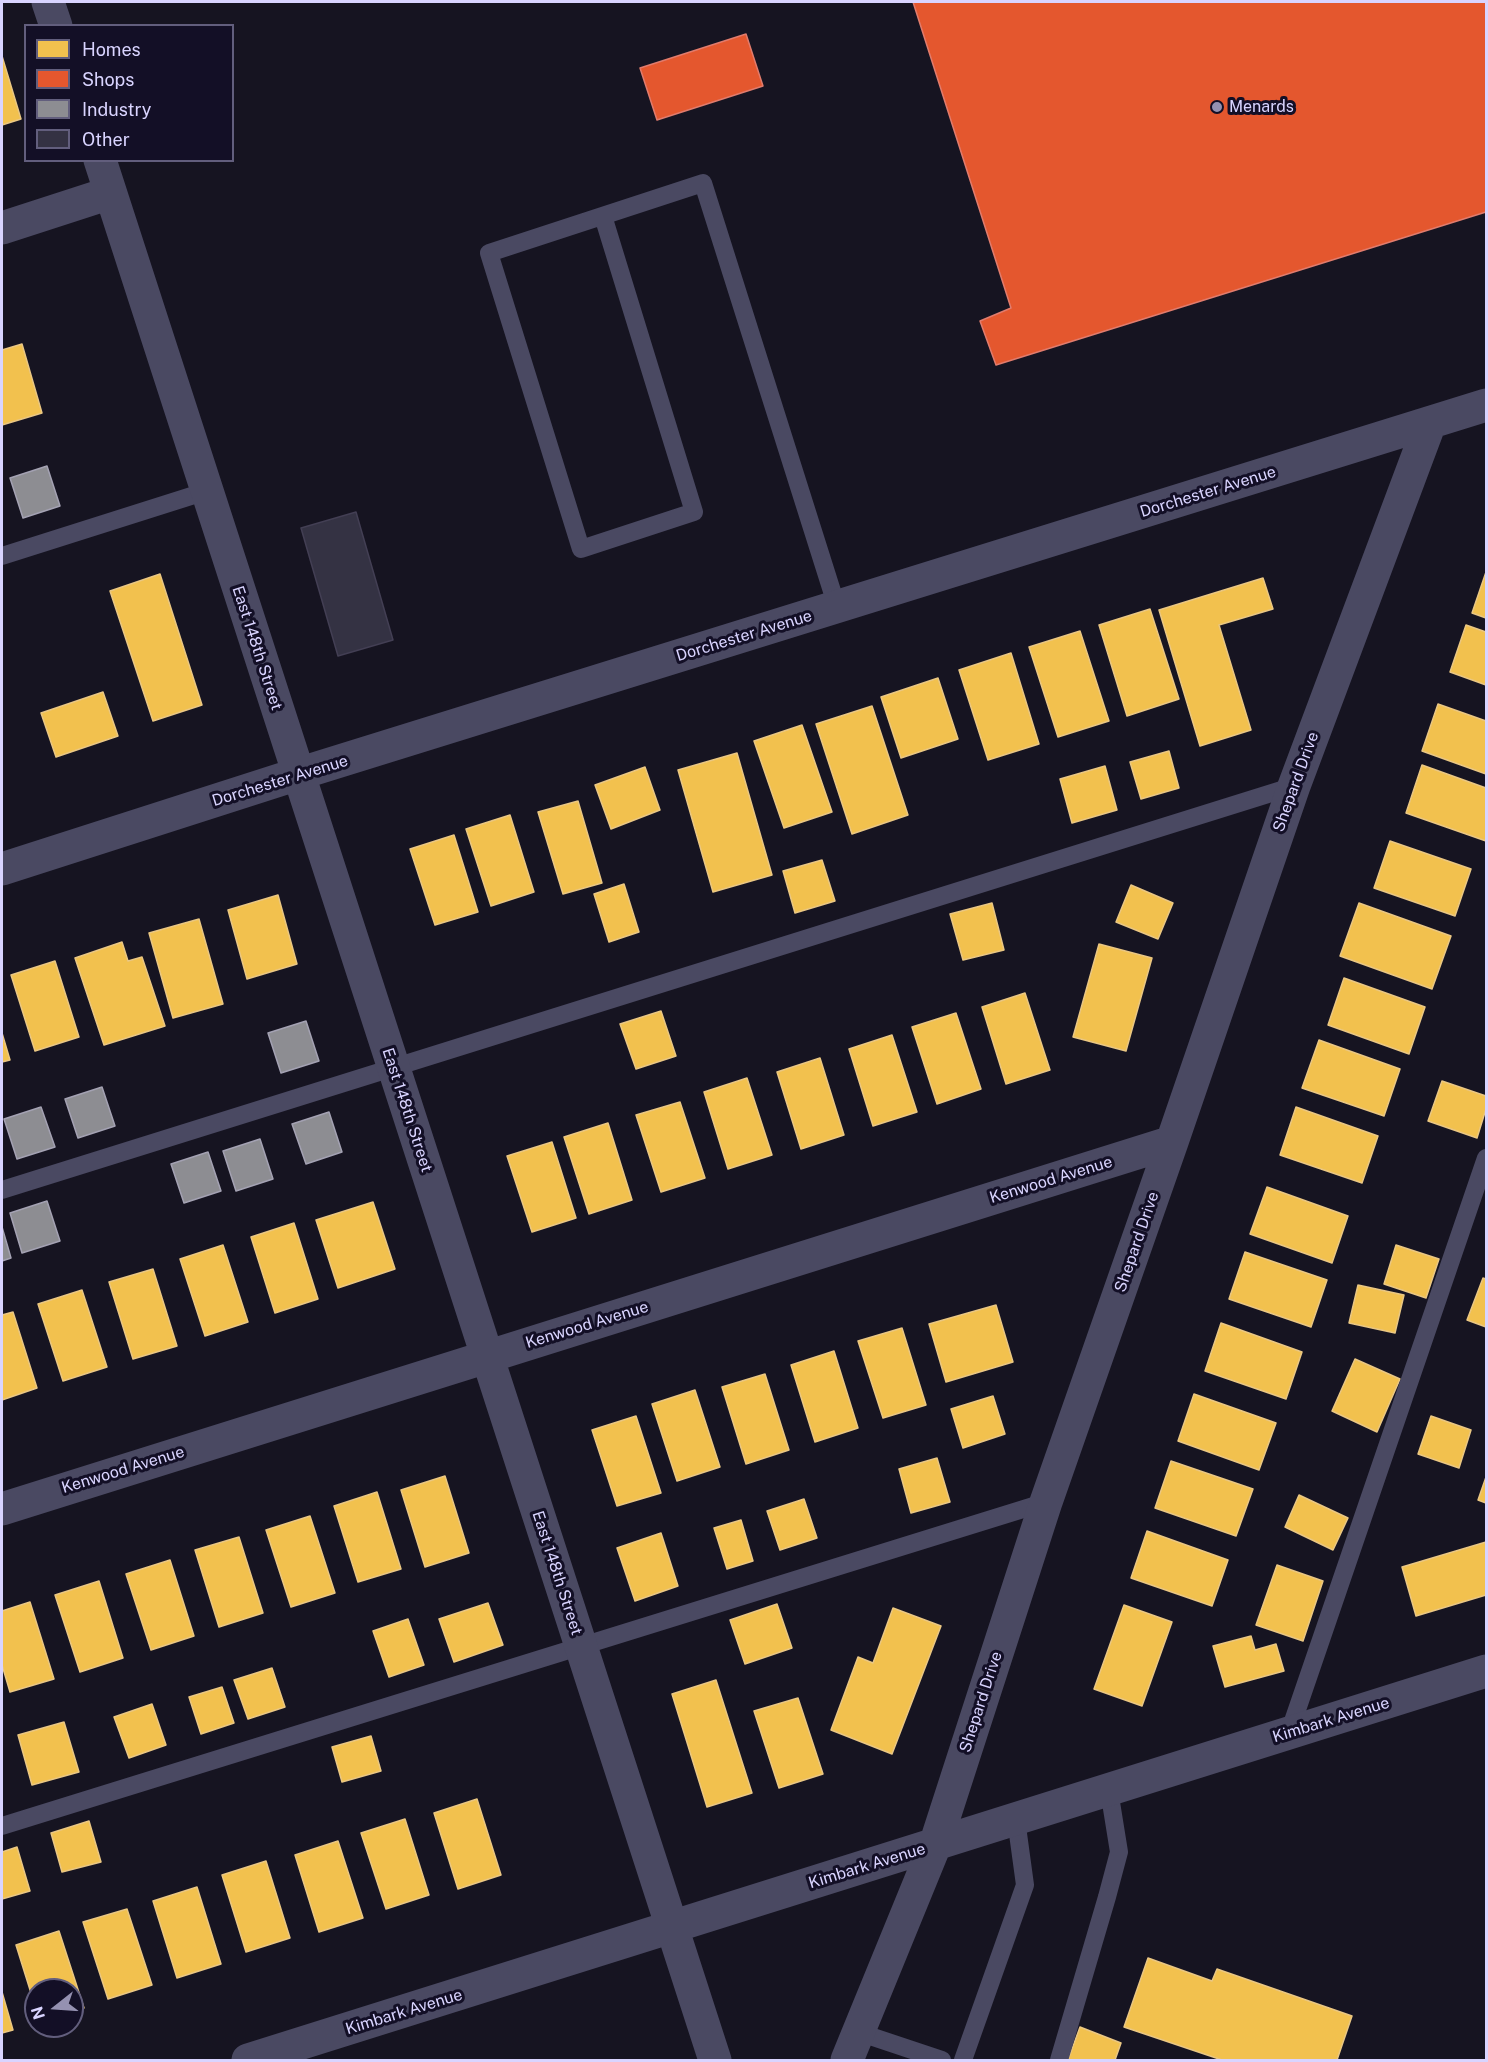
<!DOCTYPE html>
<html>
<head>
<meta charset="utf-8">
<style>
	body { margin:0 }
	#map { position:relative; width:1488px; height:2062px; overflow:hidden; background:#161421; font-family:"Public Sans",sans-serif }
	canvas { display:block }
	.frame { position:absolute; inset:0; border:3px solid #d9d4ff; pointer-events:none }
	.legend { position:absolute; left:24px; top:24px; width:210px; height:138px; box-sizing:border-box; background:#130f26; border:2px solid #625e7d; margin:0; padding:8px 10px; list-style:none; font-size:18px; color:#d9d4ff }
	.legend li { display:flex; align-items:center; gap:12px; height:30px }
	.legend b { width:30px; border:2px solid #625e7d }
	.north { position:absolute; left:24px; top:1978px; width:60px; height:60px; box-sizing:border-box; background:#130f26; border:2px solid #625e7d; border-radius:50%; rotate:253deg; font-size:16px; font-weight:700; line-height:24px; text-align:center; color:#d9d4ff }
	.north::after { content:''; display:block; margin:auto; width:21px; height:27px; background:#9591b1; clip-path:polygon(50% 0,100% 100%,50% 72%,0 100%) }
</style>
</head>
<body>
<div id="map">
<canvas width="1488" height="2062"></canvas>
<div class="frame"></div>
<ul class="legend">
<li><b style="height:16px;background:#f2c14e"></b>Homes</li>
<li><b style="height:16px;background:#e4572e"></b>Shops</li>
<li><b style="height:16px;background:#8d8d92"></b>Industry</li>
<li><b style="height:16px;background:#343243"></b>Other</li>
</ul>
<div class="north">N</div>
</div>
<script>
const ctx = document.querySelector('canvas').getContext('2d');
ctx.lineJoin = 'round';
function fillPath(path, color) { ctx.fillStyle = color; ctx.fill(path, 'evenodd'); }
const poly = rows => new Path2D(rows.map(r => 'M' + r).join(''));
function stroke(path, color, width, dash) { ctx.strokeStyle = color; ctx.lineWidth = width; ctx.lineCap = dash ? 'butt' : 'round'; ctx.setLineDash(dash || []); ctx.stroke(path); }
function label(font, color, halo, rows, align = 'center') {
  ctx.font = font + ' "Public Sans",sans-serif'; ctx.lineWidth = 6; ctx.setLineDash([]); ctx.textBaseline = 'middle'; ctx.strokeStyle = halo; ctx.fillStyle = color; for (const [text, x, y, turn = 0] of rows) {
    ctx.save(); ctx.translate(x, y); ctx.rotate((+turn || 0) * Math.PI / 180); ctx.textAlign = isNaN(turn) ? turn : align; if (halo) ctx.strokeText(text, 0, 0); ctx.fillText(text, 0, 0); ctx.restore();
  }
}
const homes = poly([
	[2,56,21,119,2,125,2,56],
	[22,344,42,413,2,425,2,350,22,344],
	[1486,572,1486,618,1472,613,1486,572],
	[160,574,202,705,153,721,110,591,160,574],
	[1263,578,1273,609,1219,625,1251,730,1200,746,1159,610,1263,578],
	[1150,609,1179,699,1127,716,1099,625,1150,609],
	[1466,625,1486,632,1486,685,1450,672,1466,625],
	[1080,631,1109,721,1058,737,1029,647,1080,631],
	[1011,653,1039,744,988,760,959,670,1011,653],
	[938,678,958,739,901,758,881,697,938,678],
	[103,692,118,736,56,757,41,713,103,692],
	[1438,704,1486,721,1486,774,1422,751,1438,704],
	[872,706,908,815,852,834,816,724,872,706],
	[802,725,832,812,784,828,754,741,802,725],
	[1169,751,1179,788,1141,799,1130,762,1169,751],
	[737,753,772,875,713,892,678,770,737,753],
	[1422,765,1486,788,1486,841,1406,813,1422,765],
	[1105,766,1117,810,1072,823,1060,779,1105,766],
	[645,767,660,810,611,829,595,785,645,767],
	[578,801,602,883,563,894,538,812,578,801],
	[510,815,534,892,491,906,466,829,510,815],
	[454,835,478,912,435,925,410,849,454,835],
	[1390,841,1471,869,1455,916,1374,888,1390,841],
	[822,860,835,901,795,913,783,871,822,860],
	[624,884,639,932,609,942,594,894,624,884],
	[1131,885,1173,903,1158,939,1116,922,1131,885],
	[278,895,297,964,247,979,228,910,278,895],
	[992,903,1004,950,963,960,950,914,992,903],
	[1359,903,1451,936,1432,989,1340,956,1359,903],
	[199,919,223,1004,173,1018,149,933,199,919],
	[122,942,128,961,142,957,165,1026,104,1045,75,958,122,942],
	[1099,944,1152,958,1126,1051,1073,1037,1099,944],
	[55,961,79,1037,35,1051,11,975,55,961],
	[1344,978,1425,1007,1409,1054,1328,1025,1344,978],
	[1025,993,1050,1070,1006,1084,982,1007,1025,993],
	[661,1011,676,1056,636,1069,620,1024,661,1011],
	[956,1013,981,1089,937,1104,912,1027,956,1013],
	[2,1033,10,1060,2,1062,2,1033],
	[892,1035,917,1112,873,1126,849,1049,892,1035],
	[1319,1040,1400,1069,1384,1116,1302,1088,1319,1040],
	[820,1058,844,1135,801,1149,777,1072,820,1058],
	[747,1078,772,1155,728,1169,704,1092,747,1078],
	[1442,1081,1486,1096,1486,1109,1477,1138,1428,1121,1442,1081],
	[680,1102,705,1178,661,1192,636,1115,680,1102],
	[1296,1107,1378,1136,1362,1183,1280,1155,1296,1107],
	[608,1123,632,1200,589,1214,564,1137,608,1123],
	[552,1142,576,1218,532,1232,507,1156,552,1142],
	[1267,1187,1348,1216,1332,1263,1250,1234,1267,1187],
	[373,1202,395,1269,338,1288,316,1220,373,1202],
	[294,1223,318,1299,275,1313,251,1237,294,1223],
	[223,1245,248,1322,205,1336,180,1259,223,1245],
	[1396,1245,1439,1259,1426,1298,1384,1284,1396,1245],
	[1245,1252,1327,1280,1311,1327,1229,1299,1245,1252],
	[153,1269,177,1346,133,1359,109,1282,153,1269],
	[1483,1278,1486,1279,1486,1327,1467,1320,1483,1278],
	[1358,1285,1404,1295,1395,1333,1349,1323,1358,1285],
	[82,1290,107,1367,63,1381,38,1304,82,1290],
	[996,1305,1013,1362,946,1382,929,1324,996,1305],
	[13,1312,37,1388,2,1400,2,1315,13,1312],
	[1221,1323,1302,1352,1286,1399,1205,1371,1221,1323],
	[902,1328,926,1405,883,1418,858,1341,902,1328],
	[834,1351,858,1428,815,1442,791,1365,834,1351],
	[1355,1359,1400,1379,1377,1432,1332,1411,1355,1359],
	[765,1374,789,1450,746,1464,722,1387,765,1374],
	[695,1390,720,1467,677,1481,652,1404,695,1390],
	[1194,1394,1276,1423,1259,1470,1178,1441,1194,1394],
	[993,1396,1005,1434,963,1448,951,1409,993,1396],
	[636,1416,661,1493,617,1506,592,1430,636,1416],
	[1431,1416,1471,1430,1459,1468,1418,1454,1431,1416],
	[937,1458,950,1502,911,1513,899,1469,937,1458],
	[1171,1461,1253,1489,1236,1536,1155,1508,1171,1461],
	[445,1476,469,1553,425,1567,401,1490,445,1476],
	[1486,1477,1486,1503,1478,1500,1486,1477],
	[377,1492,401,1569,358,1582,334,1506,377,1492],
	[1299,1495,1348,1518,1333,1550,1285,1527,1299,1495],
	[804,1499,817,1538,780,1550,767,1511,804,1499],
	[310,1516,335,1593,291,1607,266,1530,310,1516],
	[741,1520,753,1561,727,1569,714,1528,741,1520],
	[1147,1531,1228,1560,1212,1606,1131,1578,1147,1531],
	[661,1533,678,1586,635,1601,617,1548,661,1533],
	[239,1537,263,1613,219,1627,195,1550,239,1537],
	[1486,1542,1486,1595,1416,1616,1402,1567,1486,1542],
	[170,1560,194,1636,151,1650,126,1574,170,1560],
	[1277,1565,1323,1581,1303,1641,1256,1625,1277,1565],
	[99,1581,123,1658,80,1672,55,1595,99,1581],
	[30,1602,54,1679,10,1692,2,1665,2,1611,30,1602],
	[488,1603,503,1645,454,1662,439,1619,488,1603],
	[777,1604,792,1648,745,1664,730,1620,777,1604],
	[1124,1605,1172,1622,1142,1706,1094,1689,1124,1605],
	[893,1608,941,1626,892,1754,831,1730,858,1657,873,1663,893,1608],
	[408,1619,424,1665,389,1677,373,1631,408,1619],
	[1251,1636,1255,1650,1276,1644,1284,1671,1225,1687,1213,1646,1251,1636],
	[272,1668,285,1707,248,1719,234,1680,272,1668],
	[716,1680,752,1793,707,1807,672,1694,716,1680],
	[222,1687,234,1723,201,1734,189,1697,222,1687],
	[798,1698,823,1774,779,1788,754,1711,798,1698],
	[152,1704,166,1745,129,1758,114,1717,152,1704],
	[64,1722,79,1772,32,1785,18,1735,64,1722],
	[371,1736,381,1771,342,1782,332,1747,371,1736],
	[477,1799,501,1875,458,1889,434,1813,477,1799],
	[405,1819,429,1895,386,1909,361,1833,405,1819],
	[89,1821,101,1862,62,1872,51,1833,89,1821],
	[338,1841,363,1918,319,1932,295,1855,338,1841],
	[17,1847,30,1891,2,1899,2,1852,17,1847],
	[266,1861,290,1938,246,1952,222,1875,266,1861],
	[197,1887,221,1964,177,1978,153,1901,197,1887],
	[127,1909,152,1985,108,1999,83,1922,127,1909],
	[59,1931,84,2008,72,2011,72,1990,36,1990,36,2009,16,1945,59,1931],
	[1148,1958,1212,1981,1217,1969,1352,2016,1337,2060,1222,2060,1124,2027,1148,1958],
	[2,1992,13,2030,2,2033,2,1992],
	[1080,2027,1121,2043,1115,2060,1068,2060,1080,2027]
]);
fillPath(homes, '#f2c14e');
stroke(homes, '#eac783', 1.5);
const shops = poly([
	[913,2,1486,2,1486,212,996,365,980,321,1011,308,913,2],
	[746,34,763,86,657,120,640,68,746,34]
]);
fillPath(shops, '#e4572e');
stroke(shops, '#e17c6d', 1.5);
const industry = poly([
	[47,466,60,506,23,518,10,478,47,466],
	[306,1021,319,1061,281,1073,268,1033,306,1021],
	[102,1087,115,1126,78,1138,65,1099,102,1087],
	[41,1107,55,1147,17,1159,4,1119,41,1107],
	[329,1112,342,1152,306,1164,292,1124,329,1112],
	[260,1139,273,1179,236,1191,223,1151,260,1139],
	[208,1152,221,1191,184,1203,171,1164,208,1152],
	[47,1201,60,1241,22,1253,10,1213,47,1201],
	[2,1227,11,1258,2,1261,2,1227]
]);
fillPath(industry, '#8d8d92');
stroke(industry, '#a4a2b3', 1.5);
const building = poly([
	[356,512,393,640,338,656,301,528,356,512]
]);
fillPath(building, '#343243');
stroke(building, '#433f54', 1.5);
stroke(poly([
	[603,216,694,512,581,549,489,253,703,183,837,607],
	[2,556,207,491],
	[2,1190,1294,786],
	[1289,1733,1486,1158],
	[2,1826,1046,1502],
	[858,2032,942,2060],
	[963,2060,1025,1885,1016,1819],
	[1059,2060,1107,1897,1119,1852,1109,1790]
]), '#4a4962', 18);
stroke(poly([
	[48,2,56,26],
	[100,160,715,2060],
	[2,228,110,193],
	[2,869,298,774,1486,405],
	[2,1509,1172,1142],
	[248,2060,1486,1671],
	[847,2060,935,1845,1046,1502,1172,1142,1294,786,1430,423]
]), '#4a4962', 33);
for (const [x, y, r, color] of [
	[1217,107,6,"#9591b1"]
]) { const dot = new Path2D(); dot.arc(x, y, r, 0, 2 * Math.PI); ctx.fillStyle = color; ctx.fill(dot); stroke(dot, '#130f26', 2); }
label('16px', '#d9d4ff', '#130f26', [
	["Menards",1229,107]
], 'left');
label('16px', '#d9d4ff', '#130f26', [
	["Dorchester Avenue",1208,492,-17],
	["Dorchester Avenue",744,636,-17],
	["East 148th Street",257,648,72],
	["Dorchester Avenue",280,781,-17],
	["Shepard Drive",1296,782,-70],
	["East 148th Street",407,1110,72],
	["Kenwood Avenue",1051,1180,-17],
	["Shepard Drive",1137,1242,-71],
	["Kenwood Avenue",587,1325,-17],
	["Kenwood Avenue",123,1470,-17],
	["East 148th Street",557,1573,72],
	["Shepard Drive",981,1702,-72],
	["Kimbark Avenue",1331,1720,-17],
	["Kimbark Avenue",867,1866,-17],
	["Kimbark Avenue",404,2012,-17]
]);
</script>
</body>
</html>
